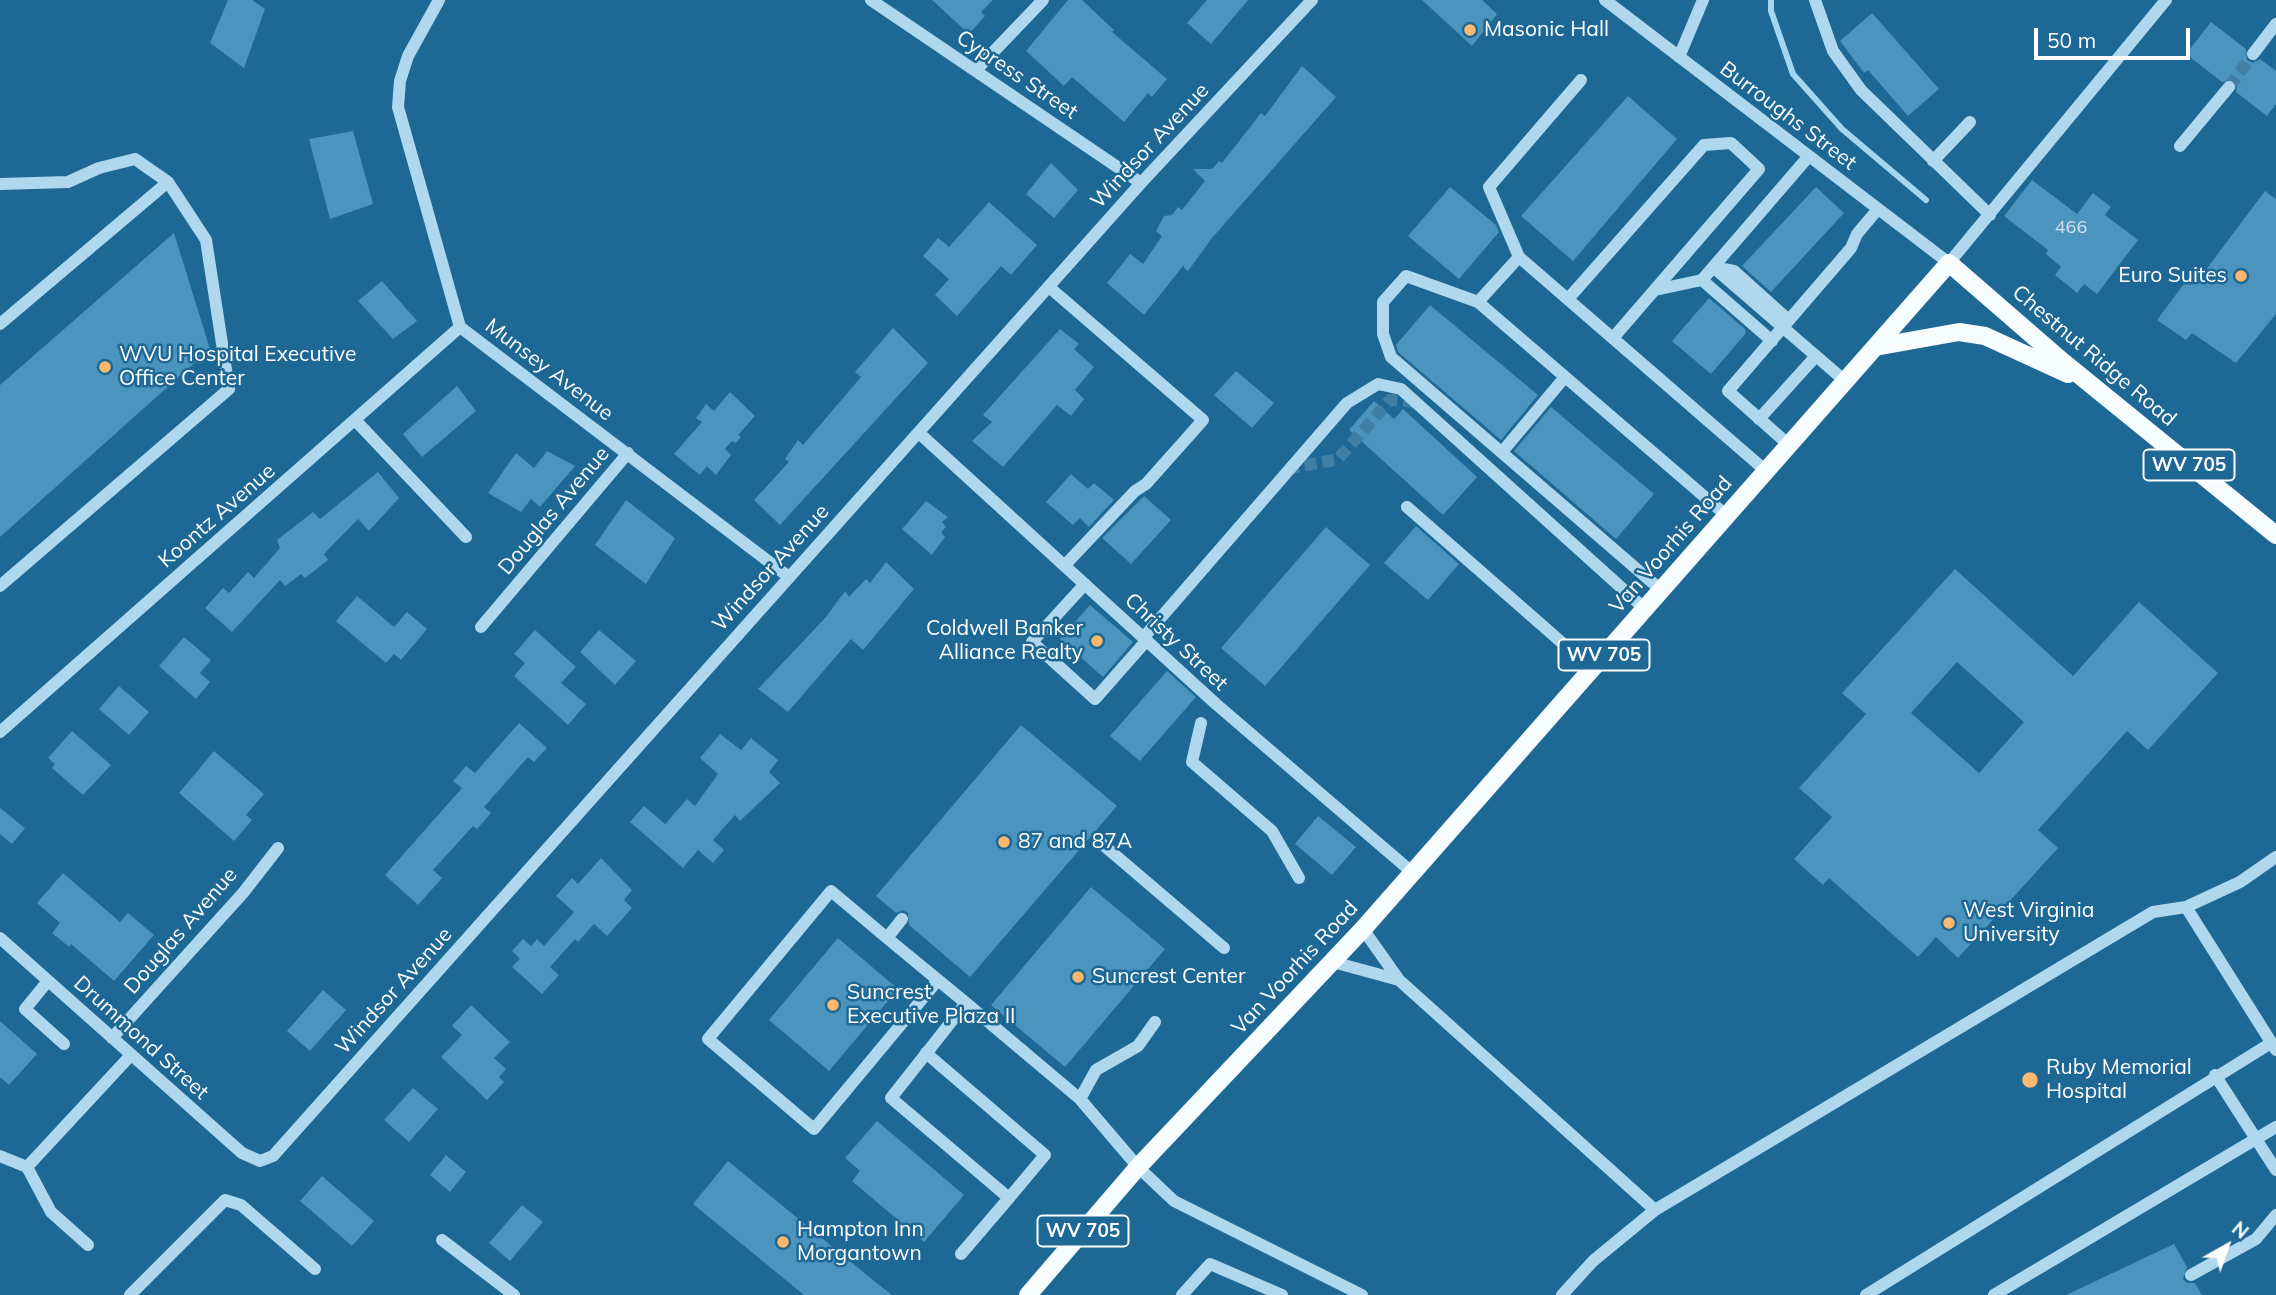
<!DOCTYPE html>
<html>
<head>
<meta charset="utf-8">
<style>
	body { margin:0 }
	#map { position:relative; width:2276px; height:1295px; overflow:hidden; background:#1d6894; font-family:Mulish,sans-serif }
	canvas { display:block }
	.north { position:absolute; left:2192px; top:1211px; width:70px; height:70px; -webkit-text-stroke:5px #1d6894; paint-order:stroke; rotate:40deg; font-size:19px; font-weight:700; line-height:28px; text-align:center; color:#fff }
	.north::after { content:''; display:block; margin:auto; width:24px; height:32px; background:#fff; clip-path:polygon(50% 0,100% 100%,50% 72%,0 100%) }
	.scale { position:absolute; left:2034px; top:28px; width:156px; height:32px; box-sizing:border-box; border:4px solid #fff; border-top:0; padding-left:9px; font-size:21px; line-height:24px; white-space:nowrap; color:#fff; -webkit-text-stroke:5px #1d6894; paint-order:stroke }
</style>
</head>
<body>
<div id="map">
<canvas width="2276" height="1295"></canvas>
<div class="north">N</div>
<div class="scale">50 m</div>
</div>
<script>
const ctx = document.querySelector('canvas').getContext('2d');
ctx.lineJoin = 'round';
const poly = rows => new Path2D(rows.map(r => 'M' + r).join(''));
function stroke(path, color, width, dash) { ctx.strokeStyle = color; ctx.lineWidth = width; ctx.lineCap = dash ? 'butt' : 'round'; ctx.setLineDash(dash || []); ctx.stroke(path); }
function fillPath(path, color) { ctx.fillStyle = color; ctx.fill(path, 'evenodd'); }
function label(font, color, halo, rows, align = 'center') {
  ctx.font = font + ' Mulish,sans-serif'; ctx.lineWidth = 5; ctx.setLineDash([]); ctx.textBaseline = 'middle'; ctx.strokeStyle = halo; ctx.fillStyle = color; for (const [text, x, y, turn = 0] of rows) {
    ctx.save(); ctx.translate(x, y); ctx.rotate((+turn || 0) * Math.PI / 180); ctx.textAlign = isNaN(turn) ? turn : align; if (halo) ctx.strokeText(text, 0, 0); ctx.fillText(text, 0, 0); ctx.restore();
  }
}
stroke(poly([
	[1771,0,1771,11,1793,74,1842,129,1926,200]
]), '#a2d6f1', 6);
fillPath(poly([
	[228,0,252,0,265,9,244,68,210,43],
	[932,0,993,0,981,12,985,16,969,34],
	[1068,0,1082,0,1114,30,1112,32,1167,79,1152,97,1148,93,1124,122,1072,77,1064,86,1026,51],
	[1207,0,1248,0,1211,44,1187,23],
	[1422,0,1482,0,1497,14,1472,46],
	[1872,13,1939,89,1908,116,1868,70,1864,73,1840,41],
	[2211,22,2246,49,2247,60,2253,63,2260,59,2276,71,2276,104,2267,116,2236,92,2237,85,2234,80,2222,82,2186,54],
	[1302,66,1336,97,1212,238,1188,271,1183,266,1144,315,1107,283,1130,254,1143,264,1162,236,1156,231,1164,216,1172,215,1178,207,1182,210,1205,181,1193,169,1212,169,1219,161,1222,163,1261,113,1265,116],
	[1628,96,1677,139,1573,261,1521,216],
	[353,131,373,204,330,219,309,139],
	[1051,163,1078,190,1054,218,1026,194],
	[2032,180,2077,214,2093,193,2111,207,2105,215,2138,240,2097,294,2084,284,2077,293,2055,275,2061,267,2046,254,2048,250,2004,216],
	[1450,187,1496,225,1499,232,1459,279,1408,236],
	[1816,187,1844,213,1771,292,1742,266],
	[2265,191,2276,199,2276,314,2236,363,2192,333,2186,340,2157,320,2192,273,2199,279],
	[989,202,1037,245,1011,275,1001,266,957,316,935,295,949,279,923,256,938,238,949,247],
	[174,233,210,349,0,537,0,385],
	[382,281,417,321,393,339,358,301],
	[1709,298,1745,329,1746,333,1711,374,1672,341],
	[1430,305,1538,395,1501,440,1398,352,1396,345],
	[893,328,928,363,780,525,754,500,789,462,785,459,798,440,803,445,861,377,855,372],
	[1060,329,1079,344,1074,349,1094,367,1075,390,1084,399,1071,416,1057,405,1003,467,972,441,992,422,983,415],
	[1236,371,1274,403,1252,428,1214,395],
	[457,386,476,411,422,457,403,434],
	[730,392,755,416,738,435,741,437,736,443,732,441,725,449,731,455,716,475,707,466,700,475,674,454,702,422,696,418,706,404,714,411],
	[1374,401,1394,419,1403,409,1477,477,1443,515,1349,430],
	[1551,407,1654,494,1616,539,1514,451],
	[547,451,575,466,540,507,531,499,521,512,488,493,516,453,534,468],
	[378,472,399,498,369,531,358,519,324,554,328,560,305,578,301,574,285,586,280,580,232,632,205,608,223,588,229,593,248,572,254,578,280,548,277,540,313,512,320,519],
	[1071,474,1088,489,1094,483,1114,500,1089,527,1080,518,1073,525,1046,502],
	[1144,496,1171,520,1131,564,1102,538],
	[626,500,675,538,646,584,595,545],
	[926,501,948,517,942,522,946,527,941,532,945,537,932,555,902,529],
	[1416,526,1459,564,1428,600,1384,563],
	[1326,527,1370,565,1265,686,1221,648],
	[886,562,914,589,863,650,851,639,788,712,758,689,826,617,845,591,849,597,866,579,870,583],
	[1955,569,2073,676,2139,602,2218,673,2148,750,2127,731,2038,830,2058,848,1958,958,1936,937,1918,957,1829,878,1823,885,1794,859,1832,817,1799,788,1866,714,1842,693],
	[1957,662,2024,722,1979,773,1911,713],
	[357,596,394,627,407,612,427,629,401,660,394,654,386,663,336,621],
	[1090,605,1133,642,1103,677,1060,639],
	[535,630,576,667,561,683,586,704,568,725,514,676,525,663,514,654],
	[599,630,636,661,615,685,580,652],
	[184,637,211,660,200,673,210,682,196,699,159,666],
	[1167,671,1196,697,1140,761,1110,736],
	[119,686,149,712,129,735,99,709],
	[519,723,547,748,534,762,528,757,484,807,491,813,477,829,473,826,433,870,442,878,418,905,385,875,462,788,453,781,466,766,475,773],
	[1021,725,1117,806,970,977,909,925,908,913,903,910,896,913,876,896],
	[72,731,111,765,83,795,52,768,55,764,48,758],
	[720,734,741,750,751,738,778,760,769,772,780,783,740,821,735,815,713,840,724,850,713,863,698,850,683,868,630,822,644,806,665,824,687,799,695,806,718,774,700,758],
	[214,751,264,794,246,815,252,820,234,841,179,793],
	[0,808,25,828,12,844,0,834],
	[1318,816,1356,847,1332,875,1295,844],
	[601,858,632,890,624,900,632,908,607,936,594,924,578,942,575,939,550,967,559,975,542,994,512,967,520,959,512,951,523,939,531,946,537,939,544,946,574,912,556,896,572,878,578,884],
	[63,873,120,922,128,913,154,935,114,981,71,944,69,947,52,933,60,923,37,903],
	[1091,887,1165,949,1065,1067,991,1005],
	[838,938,898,989,829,1071,769,1020],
	[323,990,346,1010,310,1051,287,1031],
	[471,1005,510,1042,494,1058,506,1069,499,1077,504,1082,487,1100,441,1057,462,1035,452,1026],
	[0,1021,37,1054,9,1085,0,1077],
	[413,1088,438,1109,409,1142,384,1120],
	[877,1121,964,1195,924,1242,852,1181,860,1171,845,1158],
	[446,1155,466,1172,450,1192,430,1175],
	[728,1161,873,1280,892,1295,804,1295,693,1204],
	[322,1176,374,1221,352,1246,300,1201],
	[522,1205,543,1222,510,1261,489,1243],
	[2174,1244,2187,1267,2183,1279,2187,1283,2195,1283,2202,1295,2066,1295]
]), '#4a94bd');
stroke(poly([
	[2229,87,2253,54],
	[1287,469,1338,459,1390,400,1416,402]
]), '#3f7fa4', 12, [12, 6]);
stroke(poly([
	[439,0,408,56,400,81,398,107,460,327,789,577],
	[871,0,1141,183],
	[1605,0,1949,263,2166,0],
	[1815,0,1833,51,1861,90,1990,215],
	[2253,54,2276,24],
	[1679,57,1703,0],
	[976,70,1043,0],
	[2180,146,2229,87],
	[1933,161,1970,122],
	[0,184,68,182,99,168,135,159,168,182,206,240,229,389,0,586],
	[1519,257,1489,187,1581,80],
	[1713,267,1845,381],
	[1713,267,1734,271,1784,316,1783,328],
	[1702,280,1772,341],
	[1049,287,1203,420,1146,484,1135,491,1065,565],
	[1655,290,1702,280,1809,156],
	[1568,299,1704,145,1731,143,1759,169,1613,338],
	[1478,302,1406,276,1383,302,1383,334,1391,357,1661,590],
	[0,324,168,182],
	[1759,419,1816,356],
	[355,420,466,537],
	[919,433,1216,704,1413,873],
	[1789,445,1728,391,1851,248,1857,234,1878,209],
	[1502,452,1565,377],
	[1407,507,1592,669],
	[1727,516,1478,302,1519,257,1766,471],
	[1085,584,1032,642,1095,699,1147,640],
	[481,627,628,453],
	[1144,637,1347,403,1378,384,1401,389,1645,609],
	[1201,723,1192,762,1272,831,1299,878],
	[0,732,460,327],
	[1101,843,1224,948],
	[2186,907,2240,882,2276,857],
	[1363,929,1399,980,1655,1210],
	[0,938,242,1153,260,1161,273,1156,1141,183,1312,0],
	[887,938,902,919],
	[1333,962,1399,980],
	[938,980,814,1129,708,1039,831,891,887,938,938,980,966,1003,1080,1099,1138,1167,1174,1201,1362,1295],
	[48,981,25,1009,64,1044],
	[112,1038,243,893,278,848],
	[926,1053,1045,1155,1009,1198,891,1098,966,1003],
	[2215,1075,2276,1170],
	[1080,1099,1096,1070,1138,1046,1155,1022],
	[0,1156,27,1167],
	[442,1240,514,1295],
	[88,1245,51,1212,27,1167,131,1055],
	[961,1254,1009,1198],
	[2191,1275,2256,1239,2276,1215],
	[130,1295,225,1200,241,1205,315,1269],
	[1182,1295,1210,1264,1282,1295],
	[1562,1295,1593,1261,1655,1210,2153,912,2186,907,2276,1050],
	[1866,1295,2271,1043],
	[1994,1295,2276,1127]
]), '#afd8ef', 12);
stroke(poly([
	[1875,347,1959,332,1985,336,2068,374],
	[1028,1295,1138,1167,1363,929,1949,263,2062,361,2276,535]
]), '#f7fcff', 18);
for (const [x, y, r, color] of [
	[1470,30,7,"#feb86d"],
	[2241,276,7,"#feb86d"],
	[105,367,7,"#feb86d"],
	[1097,641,7,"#feb86d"],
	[1004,842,7,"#feb86d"],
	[1949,923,7,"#feb86d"],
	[1078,977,7,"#feb86d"],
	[833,1005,7,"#feb86d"],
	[2030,1080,9,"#feb86d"],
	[783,1242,7,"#feb86d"]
]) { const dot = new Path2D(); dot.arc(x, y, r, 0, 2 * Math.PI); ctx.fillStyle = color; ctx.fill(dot); stroke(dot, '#1d6894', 2.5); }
label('18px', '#d2e4ee', null, [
	["466",2071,228]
]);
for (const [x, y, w] of [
	[2189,465,91],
	[1604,655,91],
	[1083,1231,91]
]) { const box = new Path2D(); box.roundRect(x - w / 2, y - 15.5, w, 31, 5); ctx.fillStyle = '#1d6894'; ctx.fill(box); stroke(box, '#fff', 2); }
label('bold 19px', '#fff', null, [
	["WV 705",2189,465],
	["WV 705",1604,655],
	["WV 705",1083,1231]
]);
label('21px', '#fff', '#1d6894', [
	["Masonic Hall",1484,30],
	["Euro Suites",2227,276,"right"],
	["WVU Hospital Executive",119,355],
	["Office Center",119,379],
	["Coldwell Banker",1083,629,"right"],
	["Alliance Realty",1083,653,"right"],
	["87 and 87A",1018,842],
	["West Virginia",1963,911],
	["University",1963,935],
	["Suncrest Center",1092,977],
	["Suncrest",847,993],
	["Executive Plaza II",847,1017],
	["Ruby Memorial",2046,1068],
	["Hospital",2046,1092],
	["Hampton Inn",797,1230],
	["Morgantown",797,1254]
], 'left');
label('21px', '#fff', '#1d6894', [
	["Cypress Street",1017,75,34],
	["Burroughs Street",1788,116,37],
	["Windsor Avenue",1150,146,-47],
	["Chestnut Ridge Road",2094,356,40],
	["Munsey Avenue",549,370,37],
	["Douglas Avenue",554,511,-50],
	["Koontz Avenue",217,516,-41],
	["Van Voorhis Road",1671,545,-49],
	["Windsor Avenue",771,568,-48],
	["Christy Street",1176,642,43],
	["Douglas Avenue",181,931,-49],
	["Van Voorhis Road",1295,968,-47],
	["Windsor Avenue",394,991,-48],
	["Drummond Street",141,1038,42]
]);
</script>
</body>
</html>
